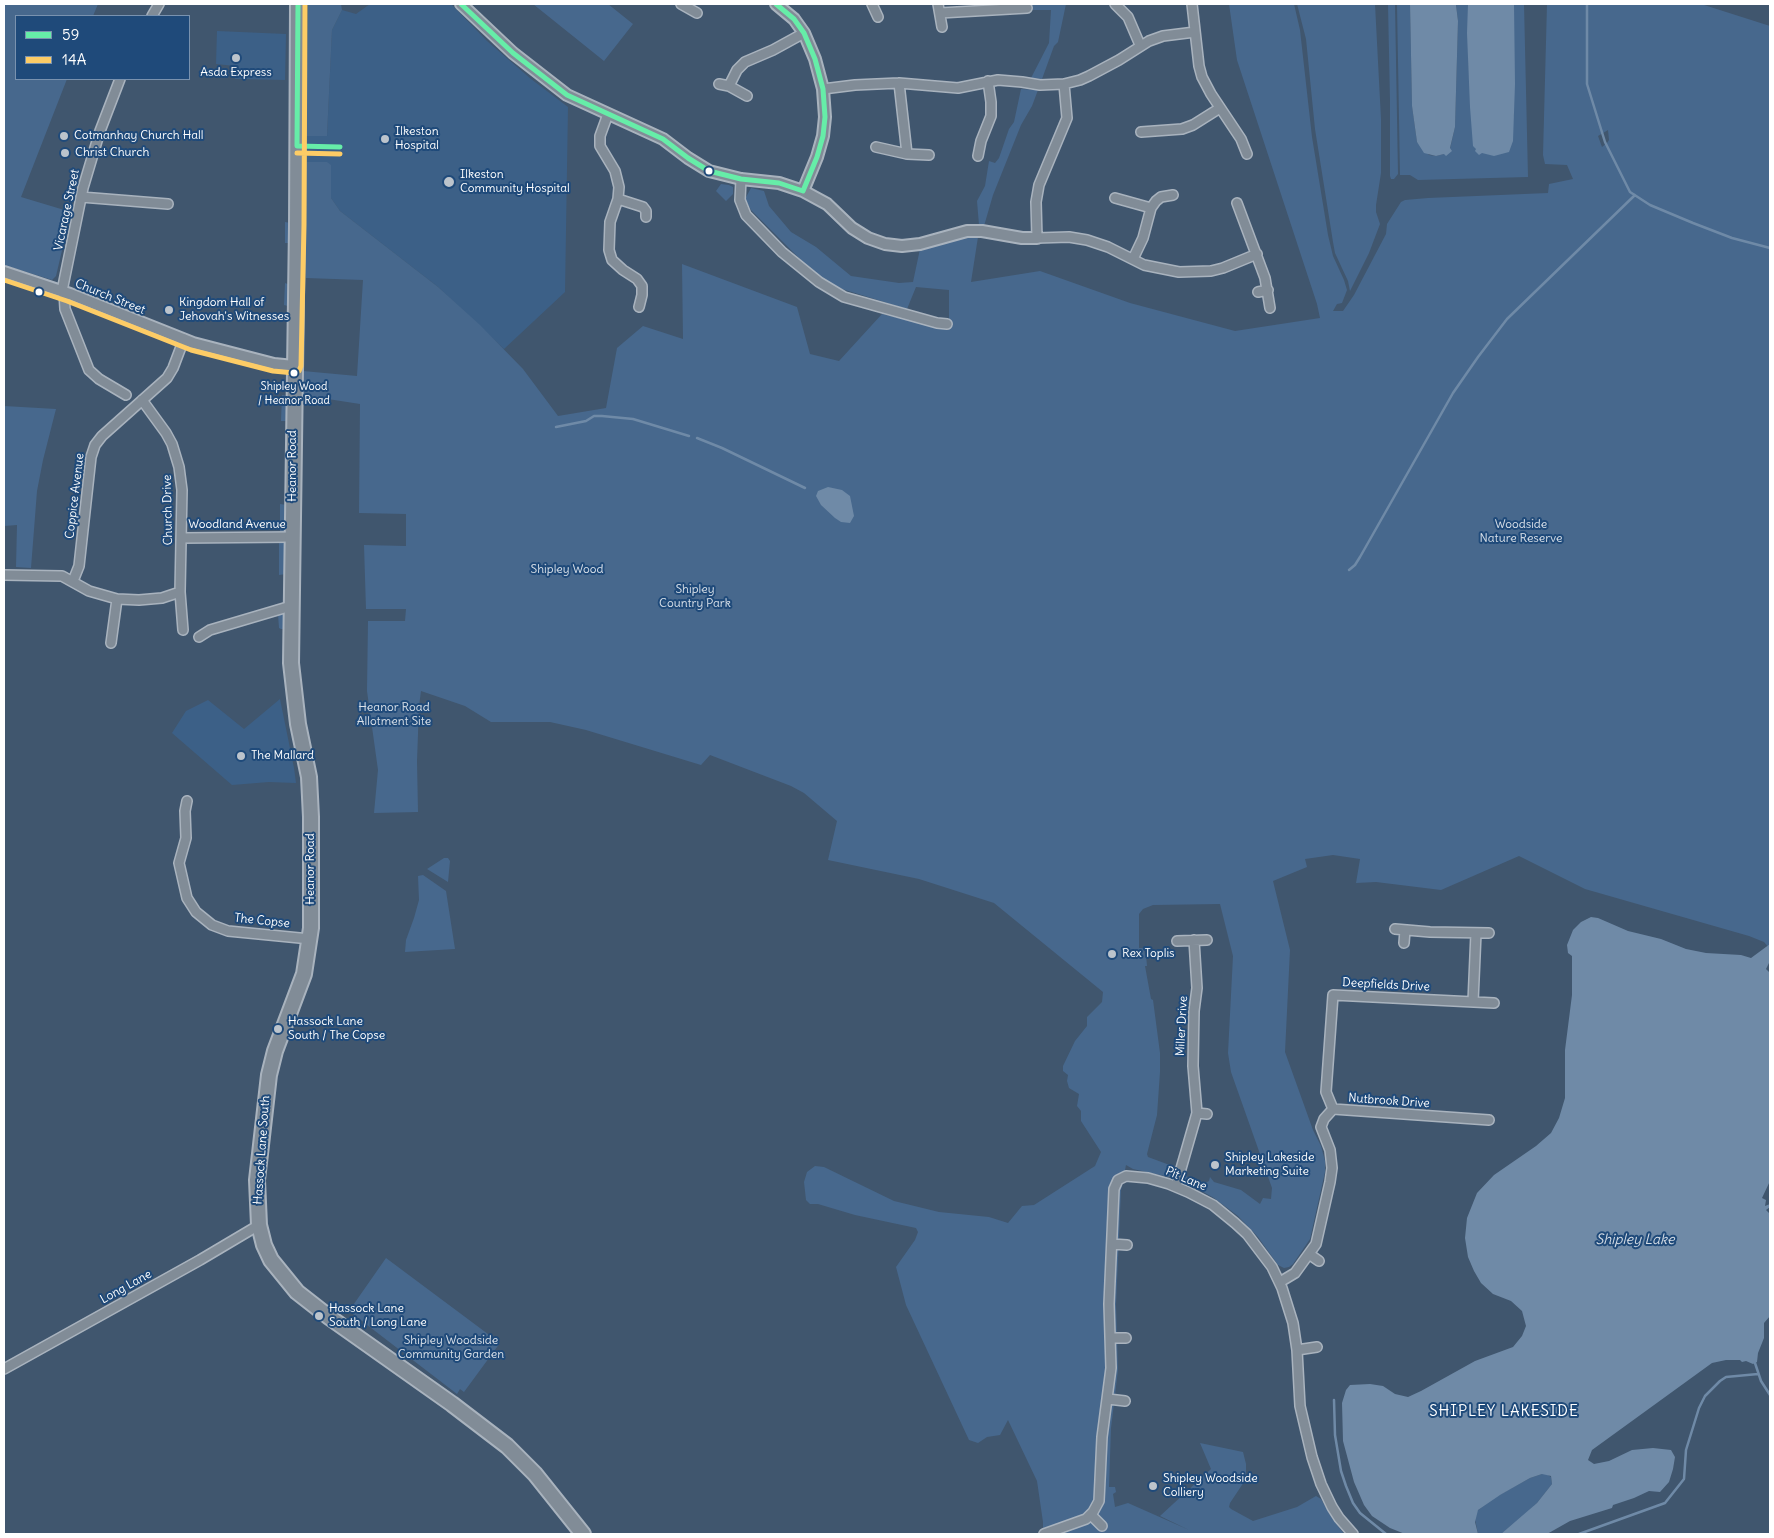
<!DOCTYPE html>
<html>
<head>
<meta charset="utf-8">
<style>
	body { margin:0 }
	#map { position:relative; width:1774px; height:1538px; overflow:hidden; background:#40566e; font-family:Delius,sans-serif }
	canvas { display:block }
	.frame { position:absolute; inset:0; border:5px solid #fff; pointer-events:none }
	.legend { position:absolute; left:15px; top:15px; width:175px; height:65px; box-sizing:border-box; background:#1f4a7a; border:1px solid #7992af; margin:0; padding:6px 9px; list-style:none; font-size:15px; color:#fff }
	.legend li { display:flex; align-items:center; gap:10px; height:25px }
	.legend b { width:25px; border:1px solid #7992af }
</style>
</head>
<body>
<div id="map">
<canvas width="1774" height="1538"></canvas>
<div class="frame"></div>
<ul class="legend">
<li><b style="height:6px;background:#66eda8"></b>59</li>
<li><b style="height:6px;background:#fdcc66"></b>14A</li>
</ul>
</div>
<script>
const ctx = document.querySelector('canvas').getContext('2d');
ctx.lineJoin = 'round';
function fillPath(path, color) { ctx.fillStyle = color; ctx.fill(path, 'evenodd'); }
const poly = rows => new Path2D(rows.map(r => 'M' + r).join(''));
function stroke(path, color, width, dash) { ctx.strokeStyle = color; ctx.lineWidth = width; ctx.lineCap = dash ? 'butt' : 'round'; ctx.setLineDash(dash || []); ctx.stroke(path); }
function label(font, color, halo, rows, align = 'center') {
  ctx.font = font + ' Delius,sans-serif'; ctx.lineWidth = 4; ctx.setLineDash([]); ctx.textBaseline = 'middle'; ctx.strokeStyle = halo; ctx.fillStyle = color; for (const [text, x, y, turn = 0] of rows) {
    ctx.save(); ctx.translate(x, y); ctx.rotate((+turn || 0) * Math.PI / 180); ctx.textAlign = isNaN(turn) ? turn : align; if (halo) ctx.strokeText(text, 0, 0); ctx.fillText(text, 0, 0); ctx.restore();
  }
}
fillPath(poly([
	[370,4,451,4,487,41,531,79,568,107,565,292,504,349,438,287,340,211,331,198,327,162,305,162,306,136,327,136,332,30,342,10,356,14],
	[217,31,286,34,285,80,235,79,235,66,216,64],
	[280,699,294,768,296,783,269,782,232,785,172,733,186,711,208,700,244,729]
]), '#3c6087');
fillPath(poly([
	[4,4,98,4,93,16,16,16,16,79,67,79,21,197,71,212,56,276,52,280,4,265],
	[308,4,341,4,342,10,332,30,327,136,306,136],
	[533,4,608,4,633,24,604,61],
	[1017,4,1066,4,1058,42,1054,46,1042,79,1031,78,1049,43,1051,10,1029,10,1028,4],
	[1229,4,1294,4,1300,30,1312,137,1328,235,1333,256,1344,280,1347,290,1342,303,1337,304,1333,311,1343,311,1354,295,1386,234,1387,224,1401,202,1405,200,1428,198,1548,193,1549,184,1573,179,1567,165,1545,164,1543,155,1547,4,1701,4,1770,26,1770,949,1764,942,1749,936,1585,889,1519,856,1441,890,1376,882,1356,883,1360,859,1333,855,1305,859,1307,867,1273,881,1290,950,1285,1052,1313,1130,1321,1146,1325,1161,1325,1172,1310,1239,1293,1264,1289,1267,1284,1268,1278,1265,1258,1237,1238,1216,1214,1198,1184,1181,1185,1176,1205,1183,1209,1181,1210,1177,1214,1182,1241,1190,1260,1204,1263,1198,1271,1199,1272,1188,1231,1072,1228,1053,1233,956,1220,904,1153,905,1143,909,1139,914,1139,948,1144,948,1145,955,1146,955,1147,966,1145,966,1151,999,1153,1000,1160,1053,1160,1072,1157,1115,1147,1154,1148,1157,1175,1167,1173,1175,1169,1177,1133,1169,1126,1165,1121,1190,1116,1305,1118,1370,1111,1428,1109,1487,1115,1487,1116,1492,1113,1494,1115,1507,1128,1503,1189,1530,1160,1516,1211,1469,1200,1443,1243,1452,1246,1464,1246,1479,1230,1503,1229,1507,1231,1509,1253,1521,1297,1507,1316,1496,1321,1499,1332,1518,1344,1534,1043,1534,1043,1522,1037,1481,1008,1420,1000,1435,987,1437,978,1443,969,1440,906,1305,896,1267,915,1240,918,1232,916,1228,855,1215,818,1204,810,1204,806,1200,804,1182,807,1172,815,1166,824,1167,894,1201,939,1212,989,1217,1008,1223,1022,1206,1034,1205,1095,1166,1101,1152,1081,1121,1081,1111,1077,1106,1079,1094,1069,1088,1067,1081,1068,1075,1063,1071,1063,1066,1075,1041,1087,1026,1087,1017,1102,1002,1103,992,994,903,919,879,828,860,837,821,804,793,791,786,710,755,701,765,586,730,550,722,491,722,465,706,421,691,419,706,417,761,418,812,374,813,378,770,367,691,368,621,405,621,406,609,366,609,364,545,406,546,406,514,359,513,360,404,302,395,303,371,357,376,363,280,306,278,305,162,327,162,331,165,331,198,340,211,438,287,480,325,523,369,558,416,606,408,617,348,643,326,683,339,682,264,797,307,810,354,839,361,882,314,949,330,949,290,916,287,907,309,842,289,823,279,804,263,751,210,745,199,751,188,764,191,769,206,791,232,816,247,851,276,899,283,913,282,920,249,962,238,978,237,971,282,1040,271,1130,303,1235,331,1320,318,1317,304,1237,60],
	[1608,130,1609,140,1607,143,1602,147,1598,136],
	[1297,4,1375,4,1381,119,1381,173,1376,205,1376,212,1380,224,1369,253,1350,291,1348,281,1335,253,1333,242,1315,129,1306,39],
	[1388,4,1395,4,1398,174,1394,179,1391,179,1390,176,1390,101],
	[1397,4,1410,4,1412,106,1417,142,1429,155,1436,156,1444,154,1450,149,1455,127,1458,21,1456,4,1468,4,1469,76,1473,86,1514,117,1514,4,1524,4,1528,177,1418,180,1410,175,1400,175],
	[1021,89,1038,90,1032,106,1021,125,993,195,984,226,979,225,977,201,985,186,989,161,995,163,999,158,1009,129,1014,122],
	[721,184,729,185,733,187,733,194,726,201,716,191],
	[285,222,291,223,290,242,288,243,285,243],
	[285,283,290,285,290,304,288,306,284,305],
	[282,395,288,396,288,421,281,421],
	[4,406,56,409,43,460,37,491,31,568,16,567,17,525,4,526],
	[280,504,287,505,285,532,280,532],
	[279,542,283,542,286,547,286,574,279,575],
	[284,612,285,627,284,629,281,629,279,628,278,614],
	[444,858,448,858,450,861,448,882,427,869],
	[423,875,446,891,455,949,405,952,406,940,414,918,419,900,418,876],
	[386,1258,500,1343,464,1392,460,1389,457,1394,349,1311],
	[1545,1473,1551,1477,1552,1484,1537,1503,1522,1517,1501,1534,1478,1534,1475,1519,1477,1511,1482,1507,1494,1498,1530,1478]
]), '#47688d');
fillPath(poly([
	[1410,4,1456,5,1458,21,1455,127,1450,148,1452,151,1446,156,1444,154,1436,156,1424,153,1417,142,1412,106],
	[1468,4,1514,4,1515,84,1513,141,1509,152,1494,156,1482,153,1479,155,1475,151,1476,149,1473,146,1470,107,1467,33],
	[828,487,842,490,850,496,854,516,850,523,841,522,835,518,821,505,816,496,818,491],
	[1591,917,1598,918,1628,931,1661,939,1686,949,1706,953,1741,955,1751,958,1770,944,1770,961,1766,969,1770,973,1770,1181,1762,1198,1766,1200,1765,1206,1770,1204,1770,1207,1766,1210,1770,1214,1770,1316,1764,1323,1764,1338,1758,1353,1757,1362,1753,1364,1746,1361,1742,1362,1740,1360,1726,1360,1712,1363,1592,1450,1588,1460,1594,1464,1609,1461,1632,1450,1653,1448,1671,1450,1675,1457,1673,1469,1669,1482,1660,1492,1649,1491,1634,1498,1613,1505,1612,1508,1570,1521,1547,1534,1501,1534,1537,1503,1552,1484,1551,1476,1542,1474,1530,1478,1500,1495,1478,1510,1475,1522,1478,1534,1405,1534,1390,1528,1372,1516,1364,1505,1354,1482,1343,1441,1342,1403,1346,1390,1350,1385,1370,1384,1383,1386,1395,1394,1408,1397,1421,1391,1475,1361,1513,1347,1522,1336,1526,1326,1522,1311,1511,1301,1493,1294,1481,1283,1474,1271,1468,1257,1465,1238,1467,1218,1477,1193,1494,1175,1536,1146,1551,1133,1559,1118,1565,1098,1565,1050,1572,995,1572,956,1568,953,1567,945,1573,930,1581,922]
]), '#6f8aa7');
stroke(poly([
	[1587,4,1587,84,1605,142,1630,192,1650,205,1693,223,1732,238,1770,248],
	[556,427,586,421,594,416,602,416,633,419,689,436],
	[697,438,722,448,805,488],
	[1349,570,1355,565,1360,557,1453,393,1478,357,1507,319,1635,195],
	[1755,1363,1761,1381,1770,1395],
	[1334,1400,1335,1435,1341,1471,1346,1486,1353,1503,1360,1513,1386,1534],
	[1579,1534,1665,1503,1684,1479,1686,1450,1699,1408,1705,1396,1720,1381,1726,1377,1758,1374]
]), '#6f8aa7', 2.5);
const minor = poly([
	[681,4,697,13],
	[872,4,878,17],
	[938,4,942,27],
	[1115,4,1128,17,1140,45],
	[1192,4,1199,66,1202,77,1211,94,1241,139,1247,154],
	[940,13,1027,8],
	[152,16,159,4],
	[899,83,907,154],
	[719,84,729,86,747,96],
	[1064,84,1067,118,1039,185,1036,202,1037,238,1069,237,1087,240,1108,247,1144,265,1179,272,1211,271,1223,268,1257,254],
	[729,86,737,70,745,62,773,50,804,33],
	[823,89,855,85,899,83,958,88,998,80,1022,82,1040,85,1064,84,1080,80,1089,76,1119,60,1149,41,1163,36,1195,32],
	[608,114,600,136,600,146,615,171,619,187,618,199,610,222,609,250,612,260,623,270,637,279,642,286,642,295,639,307],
	[1141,132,1182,129,1193,125,1220,108],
	[876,147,907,154,929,155],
	[978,156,981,141,991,116,991,102,988,81],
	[741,179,740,200,746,215,782,252,819,282,844,297,937,323,947,324],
	[81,197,168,204],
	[1115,198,1151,208],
	[618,199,643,207,646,211,646,217],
	[1237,203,1265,278,1270,308],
	[1133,259,1143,238,1151,208,1156,201,1161,197,1173,195],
	[62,291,83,188,100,131,120,79],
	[64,292,65,309,89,370,99,379,126,395],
	[1258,292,1268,290],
	[142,400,166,433,172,444,179,467,182,490,180,592,183,630],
	[182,538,292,537],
	[4,575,62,576,89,591,117,599,139,600,162,598,180,592],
	[73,581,79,566,91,457,95,445,102,436,167,378,173,368,184,339],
	[199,637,210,630,291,606],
	[111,643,117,599],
	[187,801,185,811,186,838,179,863,187,898,196,912,212,925,228,931,310,939],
	[1395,929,1430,932,1489,933],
	[1177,941,1207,940],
	[1404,943,1405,930],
	[1473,1002,1476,933],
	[1333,1109,1326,1092,1333,995,1494,1003],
	[1197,1113,1207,1114],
	[1176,1186,1197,1113,1193,1066,1194,1011,1197,988,1194,940],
	[1112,1244,1127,1245],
	[1309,1254,1319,1261],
	[1280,1282,1295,1273,1316,1244,1330,1182,1332,1168,1330,1150,1321,1127,1324,1119,1333,1109,1489,1120],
	[1111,1338,1126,1338],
	[1297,1350,1317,1347],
	[4,1369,200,1260,259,1225],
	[1108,1399,1125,1401],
	[1091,1515,1102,1526],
	[1044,1534,1086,1519,1093,1512,1099,1501,1102,1437,1111,1368,1109,1304,1114,1189,1118,1180,1126,1176,1148,1178,1169,1184,1188,1192,1213,1205,1235,1223,1247,1234,1272,1267,1282,1288,1293,1323,1297,1350,1300,1406,1312,1457,1321,1484,1332,1507,1339,1518,1353,1534]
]);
const tertiary = poly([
	[461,4,513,53,567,95,663,139,688,158,709,171,741,179,779,183,803,191,827,204,852,228,868,238,885,244,902,246,920,244,967,231,982,231,1022,238,1037,238],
	[776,4,794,19,804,33,815,59,823,89,825,117,823,136,817,157,803,191],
	[4,272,70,294,193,343,274,364,294,366]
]);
const primary = poly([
	[298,4,297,225,291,663,298,724,309,777,311,817,311,928,304,974,275,1051,269,1075,257,1180,259,1225,264,1245,271,1260,297,1292,329,1317,452,1404,507,1446,535,1474,583,1534]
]);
stroke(minor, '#a9b3be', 12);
stroke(tertiary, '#a9b3be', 14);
stroke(primary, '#a9b3be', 18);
stroke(minor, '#818c97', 9);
stroke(tertiary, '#818c97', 10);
stroke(primary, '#818c97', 14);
stroke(poly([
	[298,4,297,146,340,147],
	[461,4,513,53,567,95,663,139,688,158,709,171,741,179,779,183,803,191,817,157,823,136,825,117,823,89,815,59,804,33,794,19,776,4]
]), '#66eda8', 5);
stroke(poly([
	[297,153,340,154],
	[4,280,67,301,191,350,273,371,294,373,299,371,301,366,304,225,305,4]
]), '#fdcc66', 5);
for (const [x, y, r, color] of [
	[236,58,5,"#bcc4cc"],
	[64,136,5,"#bcc4cc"],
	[385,139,5,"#bcc4cc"],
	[65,153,5,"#bcc4cc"],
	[709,171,4.5,"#fff"],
	[449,182,6,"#bcc4cc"],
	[39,292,4.5,"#fff"],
	[169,310,5,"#bcc4cc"],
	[294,373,4.5,"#fff"],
	[241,756,5,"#bcc4cc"],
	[1112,954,5,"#bcc4cc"],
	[278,1029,5,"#bcc4cc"],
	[1215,1165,5,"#bcc4cc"],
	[319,1316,5,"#bcc4cc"],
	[1153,1486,5,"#bcc4cc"]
]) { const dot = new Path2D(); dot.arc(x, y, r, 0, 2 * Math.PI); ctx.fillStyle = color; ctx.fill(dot); stroke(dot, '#1f4a7a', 2); }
label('11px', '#fff', '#1f4a7a', [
	["Shipley Wood",294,387],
	["/ Heanor Road",294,401]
]);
label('12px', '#fff', '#1f4a7a', [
	["Asda Express",236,73,"center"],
	["Ilkeston",395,132],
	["Hospital",395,146],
	["Cotmanhay Church Hall",74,136],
	["Christ Church",75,153],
	["Ilkeston",460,175],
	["Community Hospital",460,189],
	["Kingdom Hall of",179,303],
	["Jehovah's Witnesses",179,317],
	["The Mallard",251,756],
	["Rex Toplis",1122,954],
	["Hassock Lane",288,1022],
	["South / The Copse",288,1036],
	["Shipley Lakeside",1225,1158],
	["Marketing Suite",1225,1172],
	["Hassock Lane",329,1309],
	["South / Long Lane",329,1323],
	["Shipley Woodside",1163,1479],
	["Colliery",1163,1493]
], 'left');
label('12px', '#fff', '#1f4a7a', [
	["Vicarage Street",67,210,-78],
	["Church Street",110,297,22],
	["Heanor Road",293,466,-90],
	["Coppice Avenue",75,496,-83],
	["Church Drive",168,510,-91],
	["Woodland Avenue",237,525],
	["Heanor Road",311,869,-90],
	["The Copse",262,921,6],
	["Deepfields Drive",1386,985,3],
	["Miller Drive",1182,1026,-87],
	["Nutbrook Drive",1389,1101,4],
	["Hassock Lane South",262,1150,-86],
	["Pit Lane",1186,1179,23],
	["Long Lane",126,1287,-29]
]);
label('12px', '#dae1e9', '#1f4a7a', [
	["Woodside",1521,525],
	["Nature Reserve",1521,539],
	["Shipley Wood",567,570],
	["Shipley",695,590],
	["Country Park",695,604],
	["Heanor Road",394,708],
	["Allotment Site",394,722],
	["Shipley Woodside",451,1341],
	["Community Garden",451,1355]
]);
label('italic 14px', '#d5dde6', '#1f4a7a', [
	["Shipley Lake",1635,1240]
]);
ctx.letterSpacing = '1px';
label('15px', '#fff', '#1f4a7a', [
	["SHIPLEY LAKESIDE",1504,1412]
]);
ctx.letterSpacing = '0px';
</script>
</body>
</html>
